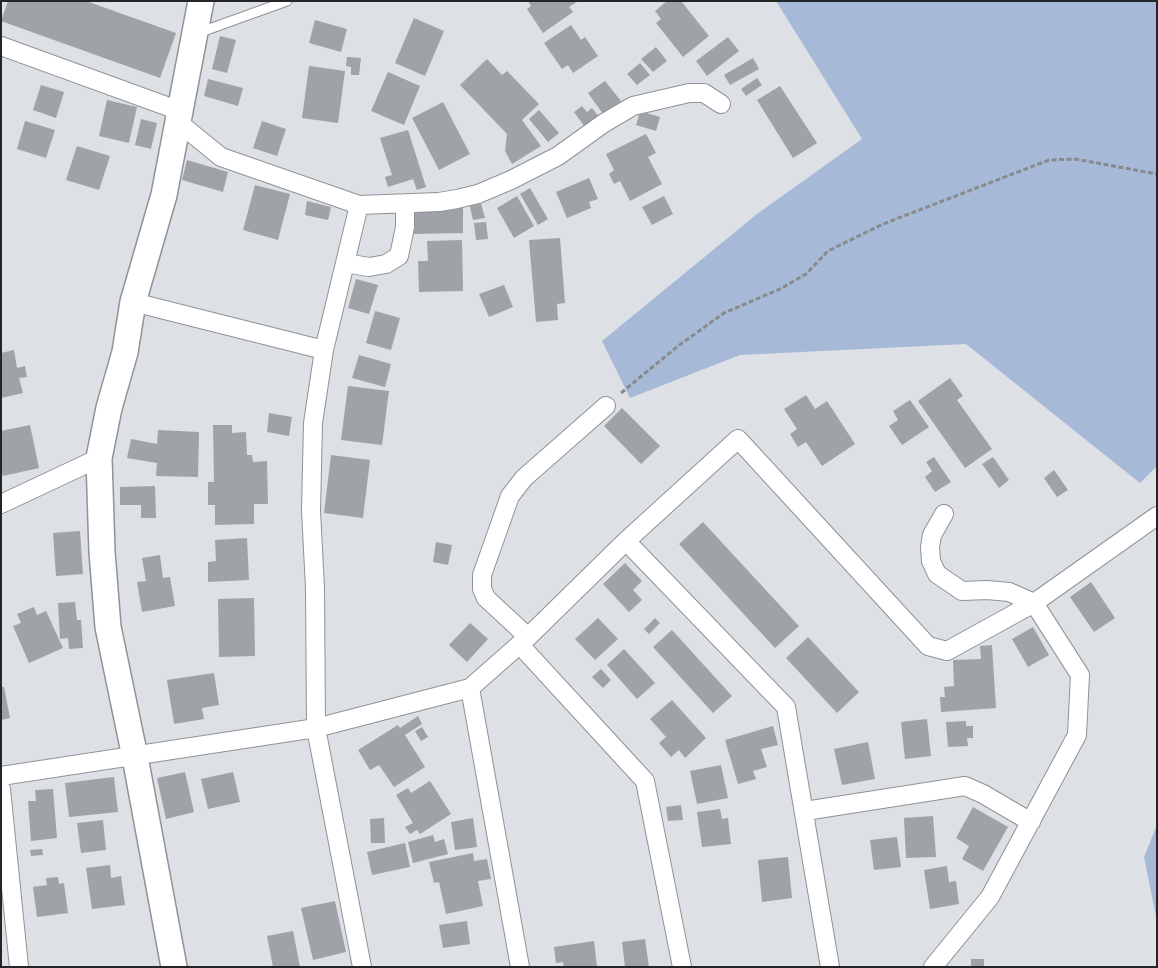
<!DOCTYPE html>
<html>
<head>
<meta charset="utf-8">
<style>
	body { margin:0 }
	#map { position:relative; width:1158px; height:968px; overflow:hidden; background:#dde0e5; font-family:Cabin,sans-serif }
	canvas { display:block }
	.frame { position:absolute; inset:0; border:2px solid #242527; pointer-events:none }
</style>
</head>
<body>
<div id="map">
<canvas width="1158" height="968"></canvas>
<div class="frame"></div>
</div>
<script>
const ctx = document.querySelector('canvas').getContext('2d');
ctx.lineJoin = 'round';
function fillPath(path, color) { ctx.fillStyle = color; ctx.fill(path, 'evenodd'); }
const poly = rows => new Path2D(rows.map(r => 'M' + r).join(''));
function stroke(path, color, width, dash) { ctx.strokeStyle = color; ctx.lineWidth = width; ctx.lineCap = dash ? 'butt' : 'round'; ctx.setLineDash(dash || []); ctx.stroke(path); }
fillPath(poly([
	[776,1,1157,1,1157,466,1140,483,966,344,740,355,630,398,602,341,757,214,862,139],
	[1157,825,1157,921,1144,857]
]), '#a6bad8');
fillPath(poly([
	[8,1,86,1,176,33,160,78,1,21],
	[528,1,578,1,569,7,573,12,543,33,527,9,531,6],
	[667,1,681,1,709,36,683,57,656,23,661,19,655,11],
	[414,18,444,31,425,76,395,63],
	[315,20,347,29,341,52,309,43],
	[571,25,581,40,585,37,598,56,573,73,568,65,562,69,544,43],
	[220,36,236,40,227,73,212,69],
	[728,37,739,51,707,76,696,61],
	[656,47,667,61,653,72,641,59],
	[347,57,361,58,359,75,351,75,351,67,346,66],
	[753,58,759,69,730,85,724,75],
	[487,59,502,75,507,71,539,104,522,120,541,146,512,164,505,151,507,134,460,85],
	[640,63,650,75,637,85,627,74],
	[309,66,345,71,338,123,302,118],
	[388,72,420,86,404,125,371,111],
	[757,78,762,85,746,96,741,89],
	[208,79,243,88,238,106,204,96],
	[605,81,621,101,603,114,588,93],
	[41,85,64,92,56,118,33,110],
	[780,86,817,143,793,158,757,100],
	[107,100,137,107,129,143,99,136],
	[443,102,470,154,439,170,412,118],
	[582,106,587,112,592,108,599,117,585,127,574,112],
	[539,110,559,133,548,142,529,119],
	[640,111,660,117,656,131,636,125],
	[141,119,157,123,151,149,135,145],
	[25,121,55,130,46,158,17,149],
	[262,121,286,129,277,156,253,148],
	[408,130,426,187,417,190,413,179,388,187,385,177,392,175,380,138],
	[646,134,656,153,648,157,662,184,630,201,620,181,614,184,609,174,614,170,606,154],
	[77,146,110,156,99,190,66,180],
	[187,160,228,172,223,192,182,180],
	[589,178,598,199,589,202,591,208,567,218,556,192],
	[255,185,290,194,278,240,243,230],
	[530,188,548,219,538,225,520,194],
	[517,196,534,226,514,238,497,208],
	[664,196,673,214,652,225,642,207],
	[480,200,485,218,473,220,469,203],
	[307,201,331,207,328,220,305,215],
	[463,207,463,233,414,234,414,208],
	[486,222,488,239,476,240,474,223],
	[560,238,565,303,557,304,558,320,536,322,529,240],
	[462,240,463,291,419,292,418,261,428,261,427,241],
	[356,279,378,285,369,314,348,308],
	[504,285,513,307,489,317,479,294],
	[375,311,400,318,391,350,366,343],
	[14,350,17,368,25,366,27,377,19,378,23,393,1,398,1,353],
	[359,355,391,364,385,387,352,378],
	[950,378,963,396,957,400,992,449,965,468,918,401],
	[348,386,389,391,382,445,341,440],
	[806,395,815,409,827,401,855,444,822,466,806,442,798,447,790,434,797,429,784,409],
	[910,400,929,427,902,445,889,426,898,420,893,411],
	[622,408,660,446,641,464,604,426],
	[269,413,292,417,289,436,267,432],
	[30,425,39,468,3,476,1,469,1,431],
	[213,425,232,425,232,433,246,432,247,455,252,455,253,462,267,461,268,504,254,504,254,524,215,525,215,505,208,505,208,482,214,482],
	[158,430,199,432,198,477,156,476,157,463,127,458,131,439,157,444],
	[331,455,370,460,363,518,324,513],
	[934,457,951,482,935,492,925,477,932,471,926,462],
	[993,457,1009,480,999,488,982,464],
	[1054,470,1068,490,1057,497,1044,478],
	[155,486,156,518,141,518,141,505,120,505,120,487],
	[703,522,799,626,775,648,679,544],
	[80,531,83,574,56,576,53,533],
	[247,538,249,580,208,582,208,562,216,561,215,540],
	[436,542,452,545,448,565,433,562],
	[160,555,163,578,170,577,175,606,142,612,137,582,146,581,142,558],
	[625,563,642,581,633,590,642,600,629,612,603,584],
	[1091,582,1115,618,1094,632,1070,597],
	[254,598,255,656,219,657,218,599],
	[75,602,77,620,81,620,83,648,69,649,68,638,60,639,58,603],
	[34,607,37,615,46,611,63,648,29,663,13,626,21,623,17,614],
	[598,618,618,639,595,660,575,639],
	[655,618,660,623,649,634,644,629],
	[470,623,488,639,467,662,449,645],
	[1033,627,1049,655,1028,667,1012,639],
	[672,630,732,696,713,713,653,647],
	[808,637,859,692,837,713,786,658],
	[992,645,996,708,941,712,940,697,945,697,944,687,954,686,953,660,981,659,980,646],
	[624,649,655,683,637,699,607,665],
	[601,669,611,680,603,688,592,677],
	[214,673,219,705,202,708,204,719,174,724,167,680],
	[1,687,4,687,10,718,1,720],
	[672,700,706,738,685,758,679,750,671,757,659,743,666,737,650,719],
	[418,716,422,724,405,735,425,767,394,787,379,765,370,770,358,750,398,725,400,728],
	[927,719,931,756,905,759,901,722],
	[966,721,966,726,973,726,973,738,967,738,968,746,948,747,946,722],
	[773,726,778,745,761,749,767,767,753,771,756,779,738,784,725,740],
	[422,727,428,737,421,741,415,731],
	[868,742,875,779,842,785,834,749],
	[721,765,728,798,697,804,690,771],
	[185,772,194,812,166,819,157,778],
	[233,772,240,802,208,809,201,779],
	[114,777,118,812,69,817,65,783],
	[430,781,451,814,420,834,417,830,410,834,405,827,413,823,396,795,408,788,411,793],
	[53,789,57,838,31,841,28,801,36,801,35,790],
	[681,805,683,820,668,821,666,807],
	[973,807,1008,827,983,871,962,859,969,846,956,838],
	[720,809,722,819,728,818,731,844,702,847,697,812],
	[933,816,936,857,906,858,904,818],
	[384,818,385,843,371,843,370,819],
	[473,818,477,847,455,850,451,822],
	[103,820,106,850,81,853,77,823],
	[433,835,435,842,444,839,448,854,413,863,408,842],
	[897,837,901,867,874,870,870,840],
	[405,843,410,867,372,875,367,852],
	[42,849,43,855,31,856,30,850],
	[473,853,474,861,487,859,491,879,478,881,483,906,446,914,439,882,434,883,429,862],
	[788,857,792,898,762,902,758,860],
	[110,865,111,878,121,876,125,905,92,909,86,868],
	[947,866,949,882,956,881,959,904,930,909,924,870],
	[58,877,59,884,64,883,68,913,37,917,33,887,47,885,46,878],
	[335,901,346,952,313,960,301,908],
	[467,921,470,944,443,948,439,925],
	[293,931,300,967,273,967,267,936],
	[645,939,649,967,625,967,622,942],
	[594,941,597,967,564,967,563,962,556,963,554,947],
	[971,959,984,959,984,967,971,967]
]), '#9fa2a7');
const lane = poly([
	[198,33,287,1]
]);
const street = poly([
	[1,46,180,111],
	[178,122,221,157,359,205,324,350,313,423,311,511,315,588,316,728,362,967],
	[359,205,439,202,457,199,478,194,511,180,558,156,604,123,633,106,689,93,704,93,721,104],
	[345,263,369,267,386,264,399,256,405,227,405,203],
	[133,302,324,350],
	[1,504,99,458],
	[944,514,932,535,930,547,931,561,937,574,962,591,987,590,1009,592,1034,603,1157,516],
	[626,541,786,707,830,967],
	[528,637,486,598,482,589,482,575,510,496,524,478,606,406],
	[520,645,645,781,682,967],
	[470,688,520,967],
	[1,776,316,728,470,688,528,637,626,541,738,439,928,646,947,651,1034,603,1080,675,1077,735,990,897,933,967],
	[1,789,19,967],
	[805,811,965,786,983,794,1031,822]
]);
const secondary = poly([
	[174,967,135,757,108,627,102,552,99,458,109,408,125,352,133,302,164,195,201,1]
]);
stroke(lane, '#8f9297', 11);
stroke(street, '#8f9297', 20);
stroke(secondary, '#8f9297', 28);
stroke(poly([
	[621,393,678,346,724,313,780,289,806,274,828,251,883,224,1049,160,1075,159,1157,174]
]), '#888a8d', 3, [5, 2.5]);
stroke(lane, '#fff', 9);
stroke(street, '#fff', 18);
stroke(secondary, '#fff', 25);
</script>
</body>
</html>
